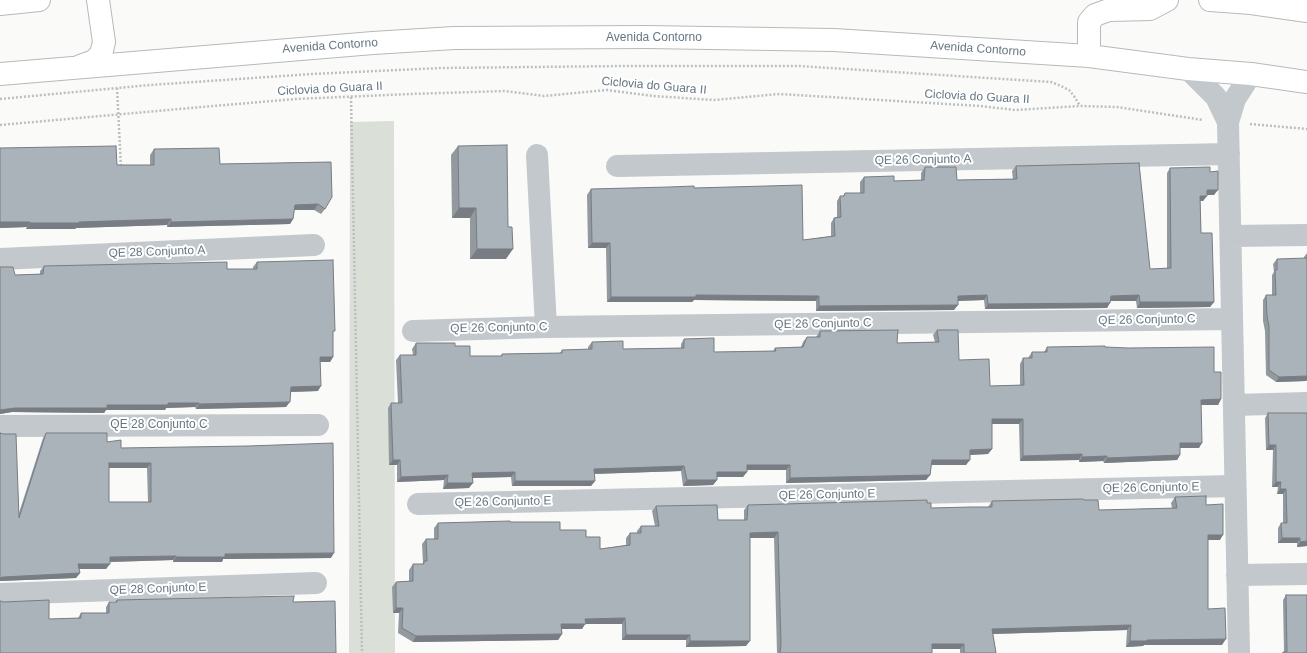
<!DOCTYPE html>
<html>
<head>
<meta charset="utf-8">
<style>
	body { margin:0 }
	canvas { display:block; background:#fafaf8 }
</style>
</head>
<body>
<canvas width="1307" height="653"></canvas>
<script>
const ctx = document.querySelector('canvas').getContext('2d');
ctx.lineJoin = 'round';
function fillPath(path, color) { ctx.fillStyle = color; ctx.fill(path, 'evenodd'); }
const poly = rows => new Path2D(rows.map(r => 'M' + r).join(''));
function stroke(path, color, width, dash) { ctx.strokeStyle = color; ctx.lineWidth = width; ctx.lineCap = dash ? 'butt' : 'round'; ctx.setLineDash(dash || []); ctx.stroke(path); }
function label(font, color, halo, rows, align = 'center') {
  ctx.font = font + ' Arial,sans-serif'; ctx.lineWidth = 4; ctx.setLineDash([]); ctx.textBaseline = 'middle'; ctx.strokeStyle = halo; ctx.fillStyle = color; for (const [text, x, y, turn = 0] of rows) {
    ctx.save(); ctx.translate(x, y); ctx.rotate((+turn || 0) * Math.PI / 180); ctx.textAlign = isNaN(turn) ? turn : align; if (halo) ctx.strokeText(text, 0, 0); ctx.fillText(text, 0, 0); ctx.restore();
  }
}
fillPath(poly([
	[394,121,395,653,349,653,350,122]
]), '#dadfd7');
const major = poly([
	[1210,0,1251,3,1307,11],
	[0,4,39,0],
	[1089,56,1089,22,1095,15,1109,10,1150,9,1167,0],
	[80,66,94,61,101,54,104,42,98,0],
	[0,74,373,43,454,38,647,37,834,40,1089,56,1188,69,1251,74,1307,82]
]);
stroke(major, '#b5babe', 24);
stroke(poly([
	[117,88,121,168],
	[351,97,362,653],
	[0,99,150,85,312,74,441,68,623,66,799,66,1051,82,1061,86,1069,90,1074,96,1080,106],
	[1250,124,1307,129],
	[0,125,213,106,296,99,410,94,505,91,544,96,607,90,653,96,714,100,779,94,980,106,1015,110,1080,106,1117,107,1203,120]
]), '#bbbfc2', 2.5, [2, 2]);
stroke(poly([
	[1188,69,1216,97,1228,122],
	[537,155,546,327],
	[617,166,1229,154],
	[1231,236,1307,235],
	[0,259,314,245],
	[413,331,546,327,1232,319],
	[1234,405,1307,403],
	[0,426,318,425],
	[418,504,1235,486],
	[1237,575,1307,574],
	[0,594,316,583],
	[1239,653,1228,122,1235,99,1251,74]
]), '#c3c8cc', 22);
stroke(major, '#fff', 22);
fillPath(poly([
	[458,146,506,259,470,259,470,218,452,218,451,155],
	[154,149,220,164,331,162,325,209,321,214,314,210,294,210,293,219,290,224,167,227,167,225,76,228,75,229,26,229,27,227,0,228,117,165,150,165,150,155],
	[1016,166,1150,269,1167,268,1167,173,1170,168,1210,172,1214,195,1207,195,1203,201,1200,201,1201,233,1214,302,1210,307,1137,308,1136,301,1110,301,1107,308,985,309,984,300,958,301,954,310,816,311,816,301,694,300,692,302,607,302,606,248,588,248,587,195,591,189,694,188,803,240,831,236,831,223,834,218,837,217,837,201,840,196,843,196,845,193,860,193,860,182,864,177,894,181,921,180,921,173,925,167,957,180,1013,179,1012,171],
	[1307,253,1307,380,1306,381,1276,382,1266,375,1265,331,1263,321,1263,300,1266,295,1272,295,1272,275,1274,272,1273,264,1277,259,1304,259,1304,257],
	[257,262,333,335,333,357,330,362,320,362,318,391,291,392,286,407,196,409,195,407,166,408,165,410,106,410,104,413,12,412,0,414,0,267,15,275,40,274,40,271,44,266,227,269,253,269,253,267],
	[937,330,959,360,990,386,1020,385,1020,364,1023,358,1028,358,1032,352,1044,352,1047,347,1105,347,1214,372,1221,399,1218,405,1201,405,1199,448,1180,448,1180,455,1177,460,1104,463,1103,461,1079,462,1079,460,1020,461,1019,424,992,424,992,449,988,454,970,455,966,465,931,465,930,475,926,480,786,483,786,470,747,470,743,477,717,477,717,480,713,485,683,486,681,471,594,474,595,481,591,486,512,486,511,477,473,478,469,488,443,489,444,480,397,482,397,465,389,465,388,408,391,403,398,403,396,360,400,355,413,355,412,349,416,343,455,346,470,356,501,356,502,354,560,353,562,350,588,350,588,347,592,342,623,349,681,348,681,344,684,339,714,352,773,351,775,348,801,347,803,342,807,337,816,337,820,331,897,343,935,342,933,335],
	[1268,413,1307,413,1307,546,1297,547,1297,543,1278,543,1278,528,1281,523,1283,523,1283,494,1277,494,1278,487,1272,487,1273,450,1266,450,1265,418],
	[46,433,107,442,121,448,331,558,223,559,222,562,173,562,173,560,110,562,106,569,79,569,80,573,76,578,0,581,19,513,43,438],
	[109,468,147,468,148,502,109,502],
	[1175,497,1206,505,1220,540,1208,540,1208,609,1222,645,1144,645,1143,646,1126,647,1127,630,993,634,996,653,960,653,960,649,932,649,932,653,777,653,774,538,750,538,746,646,686,647,686,640,622,640,622,624,585,624,582,629,562,629,562,634,558,640,413,642,398,633,399,613,393,613,392,587,396,582,409,581,409,570,413,564,422,564,423,563,422,544,426,539,434,539,434,528,438,523,510,522,560,530,586,537,600,549,626,545,626,538,630,533,637,533,637,531,641,526,655,526,652,511,656,506,718,520,744,520,744,510,748,505,927,503,931,508,988,507,992,501,1084,500,1099,510,1172,508,1171,503],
	[1286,595,1307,653,1282,653,1284,652,1283,600],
	[117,600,293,602,336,653,49,619,78,618,81,613,106,613,106,607,109,602,115,602]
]), '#929a9f');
fillPath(poly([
	[1207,190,1218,190,1214,195,1203,195],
	[1200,196,1207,196,1203,201,1197,201],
	[318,204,314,210,291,210,295,205],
	[459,208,476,208,470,218,452,218],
	[171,219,167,225,76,228,75,229,26,229,30,223],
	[293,219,290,224,167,227,171,222],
	[0,222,30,222,27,227,0,228],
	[592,243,610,243,606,248,588,248],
	[477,249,513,249,506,259,470,259],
	[696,295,819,296,816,301,694,300,692,302,607,302,611,297],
	[987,295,984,300,954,301,958,296],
	[1139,295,1136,301,1107,301,1111,296],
	[1140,302,1214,302,1210,307,1137,308],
	[1110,303,1107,308,985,309,988,304],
	[958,305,954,310,816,311,819,306],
	[320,357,333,357,330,362,316,362],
	[1307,376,1307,380,1306,381,1276,382,1279,377],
	[321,386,318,391,287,392,291,387],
	[1221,399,1218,405,1197,405,1201,400],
	[290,402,286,407,196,409,199,404],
	[168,403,199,403,195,407,166,408,165,410,106,410,104,413,12,412,0,414,0,410,15,408,107,405],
	[992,419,1023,419,1019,424,988,424],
	[1180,443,1202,443,1199,448,1176,448],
	[1269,445,1276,445,1273,450,1266,450],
	[992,449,988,454,966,455,970,450],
	[1082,454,1079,460,1020,461,1023,456],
	[1180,455,1177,460,1104,463,1107,458],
	[1107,456,1103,461,1079,462,1082,457],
	[393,460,400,460,397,465,389,465],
	[932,460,970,460,966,465,928,465],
	[109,463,151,463,147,468,106,468],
	[747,465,790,465,786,470,743,470],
	[684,466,681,471,590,474,594,469],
	[515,472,511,477,469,478,472,473],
	[717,472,747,472,743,477,713,477],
	[448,475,444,480,397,482,401,477],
	[930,475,926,480,786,483,790,478],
	[687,480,717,480,713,485,683,486],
	[515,481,595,481,591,486,512,486],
	[1276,482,1281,482,1278,487,1272,487],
	[447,483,473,483,469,488,443,489],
	[1280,489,1286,489,1283,494,1277,494],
	[778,532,774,538,746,538,750,533],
	[1208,535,1223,535,1220,540,1204,540],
	[1282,538,1300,538,1297,543,1278,543],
	[1307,541,1307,546,1297,547,1300,542],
	[334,553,331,558,223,559,222,562,173,562,176,557,225,554],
	[176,556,173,560,106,562,110,557],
	[78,564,110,564,106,569,75,569],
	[80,573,76,578,0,581,0,578,3,577],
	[396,608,403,608,399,613,393,613],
	[625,618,622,624,585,624,582,629,558,629,561,624,585,619],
	[1131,625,1127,630,989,634,992,629],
	[562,634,558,640,413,642,416,636],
	[626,635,690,635,686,640,622,640],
	[1226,639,1222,645,1144,645,1143,646,1126,647,1130,641,1147,640],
	[690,641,750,641,746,646,686,647],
	[932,644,964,644,960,649,928,649]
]), '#777d82');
const building = poly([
	[507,145,508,227,512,227,513,249,477,249,476,208,459,208,458,146,507,145],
	[116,146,117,165,154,165,154,149,219,148,220,164,331,162,332,197,325,209,318,204,295,205,293,219,171,222,171,219,79,222,79,223,30,223,30,222,0,222,0,148,116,146],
	[1139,163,1150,269,1171,268,1170,168,1210,167,1210,172,1218,171,1218,190,1207,190,1207,196,1200,196,1201,233,1212,233,1214,302,1140,302,1139,295,1111,296,1110,303,988,304,987,295,958,296,958,305,819,306,819,296,696,295,696,297,611,297,610,243,592,243,591,189,669,187,694,186,694,188,802,185,803,240,835,236,834,218,841,217,840,196,844,196,845,193,864,193,864,177,894,176,894,181,924,180,925,167,956,167,957,180,1017,179,1016,166,1139,163],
	[1307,258,1307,376,1279,377,1269,370,1269,326,1267,316,1266,295,1276,295,1275,270,1277,270,1277,259,1307,258],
	[333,260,335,331,333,331,333,357,320,357,321,386,291,387,290,402,199,404,199,403,168,403,168,405,107,405,107,408,15,408,0,410,0,267,13,267,15,275,43,274,44,266,227,262,227,269,257,269,257,262,333,260],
	[898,330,897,343,939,342,937,330,958,330,959,360,989,359,990,386,1024,385,1023,358,1032,358,1032,352,1047,352,1047,347,1105,346,1105,347,1129,348,1214,347,1214,372,1221,372,1221,399,1201,400,1202,443,1180,443,1180,455,1107,458,1107,456,1082,457,1082,454,1023,456,1023,419,992,419,992,449,970,450,970,460,932,460,930,475,790,478,790,465,747,465,747,472,717,472,717,480,687,480,684,466,594,469,595,481,515,481,515,472,472,473,473,483,447,483,448,475,401,477,400,460,393,460,391,403,402,403,400,355,416,355,416,343,455,343,455,346,470,346,470,356,502,356,502,354,562,353,562,350,592,349,592,342,623,341,623,349,684,348,684,339,714,338,714,352,776,351,775,348,803,347,807,337,820,337,820,331,898,330],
	[1268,413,1307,413,1307,541,1300,542,1300,538,1282,538,1281,523,1287,523,1286,489,1280,489,1281,482,1276,482,1276,445,1269,445,1268,413],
	[0,433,3,434,16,434,19,518,46,433,107,433,107,442,121,440,121,448,248,446,333,443,334,553,225,554,225,557,176,557,176,556,110,557,110,564,78,564,80,573,3,577,0,578,0,433],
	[109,463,151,463,151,502,109,502,109,463],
	[1206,496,1206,505,1223,504,1223,535,1208,535,1208,609,1225,608,1226,639,1147,640,1147,641,1130,641,1131,625,992,629,996,653,964,653,964,644,932,644,932,653,780,653,781,645,778,532,750,533,750,641,690,641,690,635,626,635,625,618,585,619,586,624,561,624,562,634,416,636,402,628,403,608,396,608,396,582,413,581,413,564,424,564,424,561,427,561,426,539,438,539,438,523,510,521,510,522,560,522,560,530,586,530,586,537,600,537,600,549,630,545,630,533,641,533,641,526,659,526,656,506,717,505,718,520,747,520,748,505,927,500,927,503,931,503,931,508,971,507,992,507,992,501,1083,499,1084,500,1098,500,1099,510,1177,508,1175,497,1206,496],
	[1286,595,1307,595,1307,653,1283,653,1283,652,1287,652,1286,595],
	[294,596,293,602,335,601,336,653,0,653,0,601,4,602,49,600,49,619,81,618,81,613,109,613,109,602,117,602,117,600,294,596]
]);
fillPath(building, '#aab3b9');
stroke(building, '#777d82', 1);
label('12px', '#657683', '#fff', [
	["Avenida Contorno",654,38],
	["Avenida Contorno",330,46,-4],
	["Avenida Contorno",978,49,4],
	["Ciclovia do Guara II",654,86,5],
	["Ciclovia do Guara II",330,89,-3],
	["Ciclovia do Guara II",977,97,3],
	["QE 26 Conjunto A",923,160,-1],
	["QE 28 Conjunto A",157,252,-2],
	["QE 26 Conjunto C",1147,320,-1],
	["QE 26 Conjunto C",823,324,-1],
	["QE 26 Conjunto C",499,328,-1],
	["QE 28 Conjunto C",159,425],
	["QE 26 Conjunto E",1151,488,-1],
	["QE 26 Conjunto E",827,495,-1],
	["QE 26 Conjunto E",503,502,-1],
	["QE 28 Conjunto E",158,589,-2]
]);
</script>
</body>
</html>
